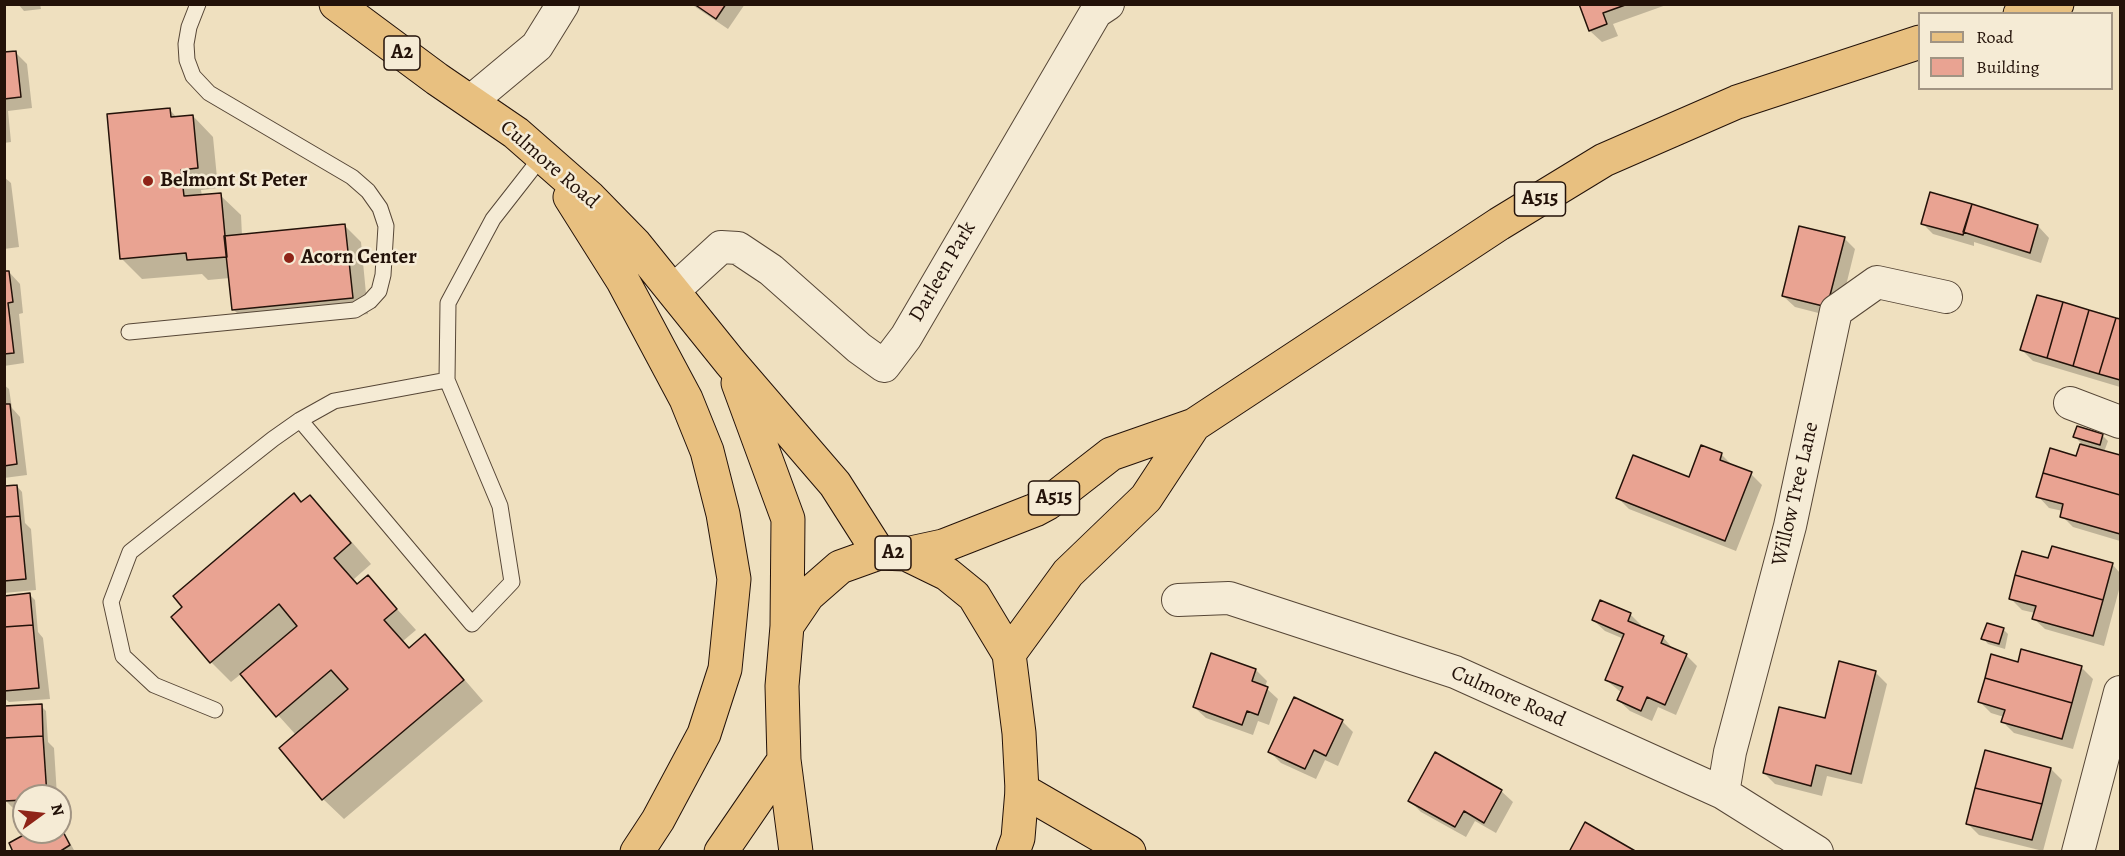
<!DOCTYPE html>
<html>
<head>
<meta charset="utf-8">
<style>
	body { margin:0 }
	#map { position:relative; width:2125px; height:856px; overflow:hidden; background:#efe0bf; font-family:Alegreya,serif }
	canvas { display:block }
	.frame { position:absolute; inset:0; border:6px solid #231209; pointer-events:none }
	.legend { position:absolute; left:1918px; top:12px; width:195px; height:78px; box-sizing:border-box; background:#f5ebd5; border:2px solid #a19483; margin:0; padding:8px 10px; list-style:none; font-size:18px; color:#231209 }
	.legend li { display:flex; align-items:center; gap:12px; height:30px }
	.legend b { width:30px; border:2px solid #a19483 }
	.north { position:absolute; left:12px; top:784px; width:60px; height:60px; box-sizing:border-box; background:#f5ebd5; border:2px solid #a19483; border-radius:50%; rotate:75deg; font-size:16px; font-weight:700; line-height:24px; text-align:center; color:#231209 }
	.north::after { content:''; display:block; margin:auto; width:21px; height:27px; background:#8f2418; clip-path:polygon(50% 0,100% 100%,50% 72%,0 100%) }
</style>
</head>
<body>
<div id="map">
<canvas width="2125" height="856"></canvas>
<div class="frame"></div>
<ul class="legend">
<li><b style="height:8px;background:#e8c080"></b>Road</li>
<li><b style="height:16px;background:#e9a392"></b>Building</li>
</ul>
<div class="north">N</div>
</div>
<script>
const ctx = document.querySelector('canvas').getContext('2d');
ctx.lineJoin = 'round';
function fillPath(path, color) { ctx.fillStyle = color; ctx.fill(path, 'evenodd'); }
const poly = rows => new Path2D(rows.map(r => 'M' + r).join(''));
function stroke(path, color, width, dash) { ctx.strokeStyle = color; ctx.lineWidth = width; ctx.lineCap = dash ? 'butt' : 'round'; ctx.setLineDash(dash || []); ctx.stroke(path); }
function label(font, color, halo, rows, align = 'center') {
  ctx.font = font + ' Alegreya,serif'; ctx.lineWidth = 5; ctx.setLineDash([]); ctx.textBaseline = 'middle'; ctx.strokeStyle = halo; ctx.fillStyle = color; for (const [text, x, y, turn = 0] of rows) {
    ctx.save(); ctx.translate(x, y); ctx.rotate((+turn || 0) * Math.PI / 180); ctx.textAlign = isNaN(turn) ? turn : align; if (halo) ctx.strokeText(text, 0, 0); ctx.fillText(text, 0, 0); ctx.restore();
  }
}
fillPath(poly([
	[18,4,40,4,41,9,24,11],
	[691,4,745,4,728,29],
	[1581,4,1669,4,1613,24,1618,36,1602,42,1590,31],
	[15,52,27,64,32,108,8,111,11,142,4,143,4,54],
	[170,110,177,118,193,116,213,137,218,188,201,190,202,196,220,195,241,215,242,236,345,226,361,242,368,314,250,326,233,309,230,278,208,280,202,274,142,279,122,259],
	[4,177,11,183,19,247,4,249],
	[1922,223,2038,226,2049,238,2041,263,1974,242,1974,246,1933,234],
	[1844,238,1855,249,1838,318,1795,307,1783,296],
	[9,272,20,284,23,313,19,314,24,363,4,366,4,273],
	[2038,297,2120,321,2120,387,2033,361,2022,350],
	[4,385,9,389,12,408,20,417,27,475,4,478],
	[2102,435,2108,441,2104,452,2120,457,2120,541,2073,527,2062,516,2063,511,2049,508,2038,496,2078,458,2081,443,2075,437],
	[1702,447,1722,455,1733,466,1751,474,1762,485,1736,551,1629,509,1618,498,1690,479],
	[17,486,22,492,25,523,31,529,36,590,4,593,4,488],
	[310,497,330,517,371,564,354,579,359,585,368,577,416,630,403,641,410,649,425,636,445,657,483,701,344,819,323,799,296,735,241,674,231,682,211,662,302,503],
	[2049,560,2112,564,2120,573,2120,586,2104,646,2045,629,2033,618,2035,613,2022,610,2010,598],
	[30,595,35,600,38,632,43,638,50,699,9,702,4,698,4,597],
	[1630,614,1641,625,1640,628,1663,637,1674,650,1686,655,1697,666,1676,715,1658,707,1652,721,1630,711,1618,700,1622,693,1606,680,1624,639,1605,631,1593,620],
	[2003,629,2008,634,2005,649,1988,644,1983,638],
	[2022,651,2082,668,2093,679,2073,749,2014,733,2003,722,2004,717,1991,713,1980,702,2019,663],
	[1256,670,1267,681,1265,687,1278,699,1269,725,1258,721,1253,735,1206,718,1194,707],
	[1875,672,1887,684,1862,784,1827,776,1822,796,1775,784,1764,773,1826,720],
	[41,706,46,711,48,742,54,748,57,796,24,796,24,812,17,812,6,801],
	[1342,721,1353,732,1338,766,1325,760,1316,779,1281,763,1270,752],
	[2051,769,2062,780,2043,851,1979,835,1968,824],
	[1501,791,1513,802,1496,833,1475,821,1466,837,1421,812,1410,801],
	[60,824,75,852,15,852,32,832,60,832]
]), '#0003');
const building = poly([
	[694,4,726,4,716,19,694,4],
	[1579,4,1628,4,1603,13,1607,24,1589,31,1579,4],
	[16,51,21,97,4,99,4,52,16,51],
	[170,108,171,117,193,115,198,168,181,170,184,196,221,193,227,257,187,260,186,253,120,259,107,114,170,108],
	[1930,192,1972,204,1963,235,1921,224,1930,192],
	[1972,204,2038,225,2030,253,1963,232,1972,204],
	[345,224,353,298,232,310,224,236,345,224],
	[1799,226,1845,237,1827,307,1782,296,1799,226],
	[4,271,9,271,13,302,8,303,14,353,4,354,4,271],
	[2037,295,2063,302,2047,358,2020,350,2037,295],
	[2063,302,2089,310,2073,366,2047,358,2063,302],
	[2089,310,2116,318,2099,374,2073,366,2089,310],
	[2116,318,2120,319,2120,380,2099,374,2116,318],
	[4,404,10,404,17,464,4,466,4,404],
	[2077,426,2103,434,2100,445,2073,437,2077,426],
	[2080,444,2120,455,2120,495,2043,473,2050,448,2076,456,2080,444],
	[1701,445,1722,453,1720,460,1752,472,1725,541,1616,498,1633,455,1689,477,1701,445],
	[2043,473,2120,495,2120,534,2060,517,2063,504,2036,497,2043,473],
	[17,485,20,516,4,517,4,486,17,485],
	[294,493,301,502,310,495,351,543,334,558,357,584,368,575,397,609,384,620,409,648,425,634,464,680,322,800,279,748,348,689,331,670,276,717,240,674,297,626,279,604,210,663,171,617,182,607,173,596,294,493],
	[20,516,26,579,4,581,4,517,20,516],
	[2052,546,2113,563,2103,600,2015,575,2022,551,2048,558,2052,546],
	[2015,575,2103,600,2093,636,2032,619,2036,606,2009,599,2015,575],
	[30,593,33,625,4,627,4,596,30,593],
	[1600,600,1631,613,1628,621,1664,636,1661,643,1687,654,1665,705,1647,697,1641,711,1617,700,1623,687,1605,680,1624,634,1592,620,1600,600],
	[1987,623,2004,628,1999,644,1981,639,1987,623],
	[33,625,39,688,4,691,4,627,33,625],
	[2021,649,2082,666,2072,703,1985,678,1991,654,2018,662,2021,649],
	[1211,653,1256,669,1252,681,1268,687,1258,715,1247,711,1242,725,1193,707,1211,653],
	[1839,661,1876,671,1851,774,1816,765,1811,786,1763,773,1779,707,1825,718,1839,661],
	[1985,678,2072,703,2062,739,2001,722,2005,710,1978,702,1985,678],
	[1294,697,1343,720,1326,756,1314,750,1305,769,1268,752,1294,697],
	[42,704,43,736,4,738,4,706,42,704],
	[43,736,47,796,24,796,24,800,4,801,4,738,43,736],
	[1985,750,2051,768,2042,804,1975,788,1985,750],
	[1435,752,1502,790,1484,823,1464,811,1455,827,1408,801,1435,752],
	[1975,788,2042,804,2032,840,1966,824,1975,788],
	[1585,822,1637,852,1569,852,1585,822],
	[60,826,70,845,59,852,13,852,9,843,29,832,60,832,60,826]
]);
fillPath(building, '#e9a392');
stroke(building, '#231209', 1.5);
const service = poly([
	[129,332,355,310,370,301,379,291,383,275,386,226,380,208,368,191,352,177,209,93,193,76,187,60,186,44,189,27,198,4],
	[300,420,472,624,512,582,500,506,447,380,448,303,493,219,543,155],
	[215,710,154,685,123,656,111,602,130,552,273,439,300,420,334,401,447,380]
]);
const minor = poly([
	[471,101,537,46,563,4],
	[673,291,721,247,738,248,771,270,859,348,884,366,906,337,1096,12,1108,4],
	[2070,403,2120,422],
	[1178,600,1229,598,1455,672,1723,793,1817,852],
	[1723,793,1730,752,1790,526,1836,311,1877,282,1946,297],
	[2078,852,2120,692]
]);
const primary = poly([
	[1022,790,1129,852]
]);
const trunk = poly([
	[336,4,437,79,516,133,590,198,635,244,730,362,835,484,879,553],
	[2020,14,2057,4],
	[570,197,623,281,686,399,707,451,723,514,734,579,725,669,704,734,658,820,637,852],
	[738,383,788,519,787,626],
	[906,554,943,546,1035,510,1048,503,1111,454,1194,425,1499,224,1604,160,1737,102,1920,42],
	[1009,654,1068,573,1146,498,1194,425],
	[721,852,784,760],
	[796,852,784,760,782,686,787,626,808,595,840,567,879,553,906,554,947,574,974,596,1009,654,1019,733,1022,790,1018,838,1013,852]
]);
stroke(service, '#564636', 17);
stroke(minor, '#564636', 34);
stroke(primary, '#231209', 35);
stroke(trunk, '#231209', 35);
stroke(service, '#f5ebd5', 15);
stroke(minor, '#f5ebd5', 32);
stroke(primary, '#e8c080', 33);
stroke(trunk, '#e8c080', 33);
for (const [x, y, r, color] of [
	[148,181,6,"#8f2418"],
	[289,258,6,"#8f2418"]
]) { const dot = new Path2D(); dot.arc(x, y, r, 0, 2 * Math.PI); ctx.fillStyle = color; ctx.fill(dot); stroke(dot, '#f5ebd5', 2); }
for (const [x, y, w] of [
	[402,53,36],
	[1540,199,51],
	[1054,498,51],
	[893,553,36]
]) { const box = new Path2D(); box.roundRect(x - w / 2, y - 17, w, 34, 4.5); ctx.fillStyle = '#f5ebd5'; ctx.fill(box); stroke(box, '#231209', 1.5); }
label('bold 20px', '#231209', null, [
	["A2",402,53],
	["A515",1540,199],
	["A515",1054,498],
	["A2",893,553]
]);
label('21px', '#231209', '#f5ebd5', [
	["Culmore Road",549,165,41],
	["Darleen Park",943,272,-60],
	["Willow Tree Lane",1796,494,-77],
	["Culmore Road",1508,697,24]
]);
label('bold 21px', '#231209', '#f5ebd5', [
	["Belmont St Peter",160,181],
	["Acorn Center",301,258]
], 'left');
</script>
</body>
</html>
